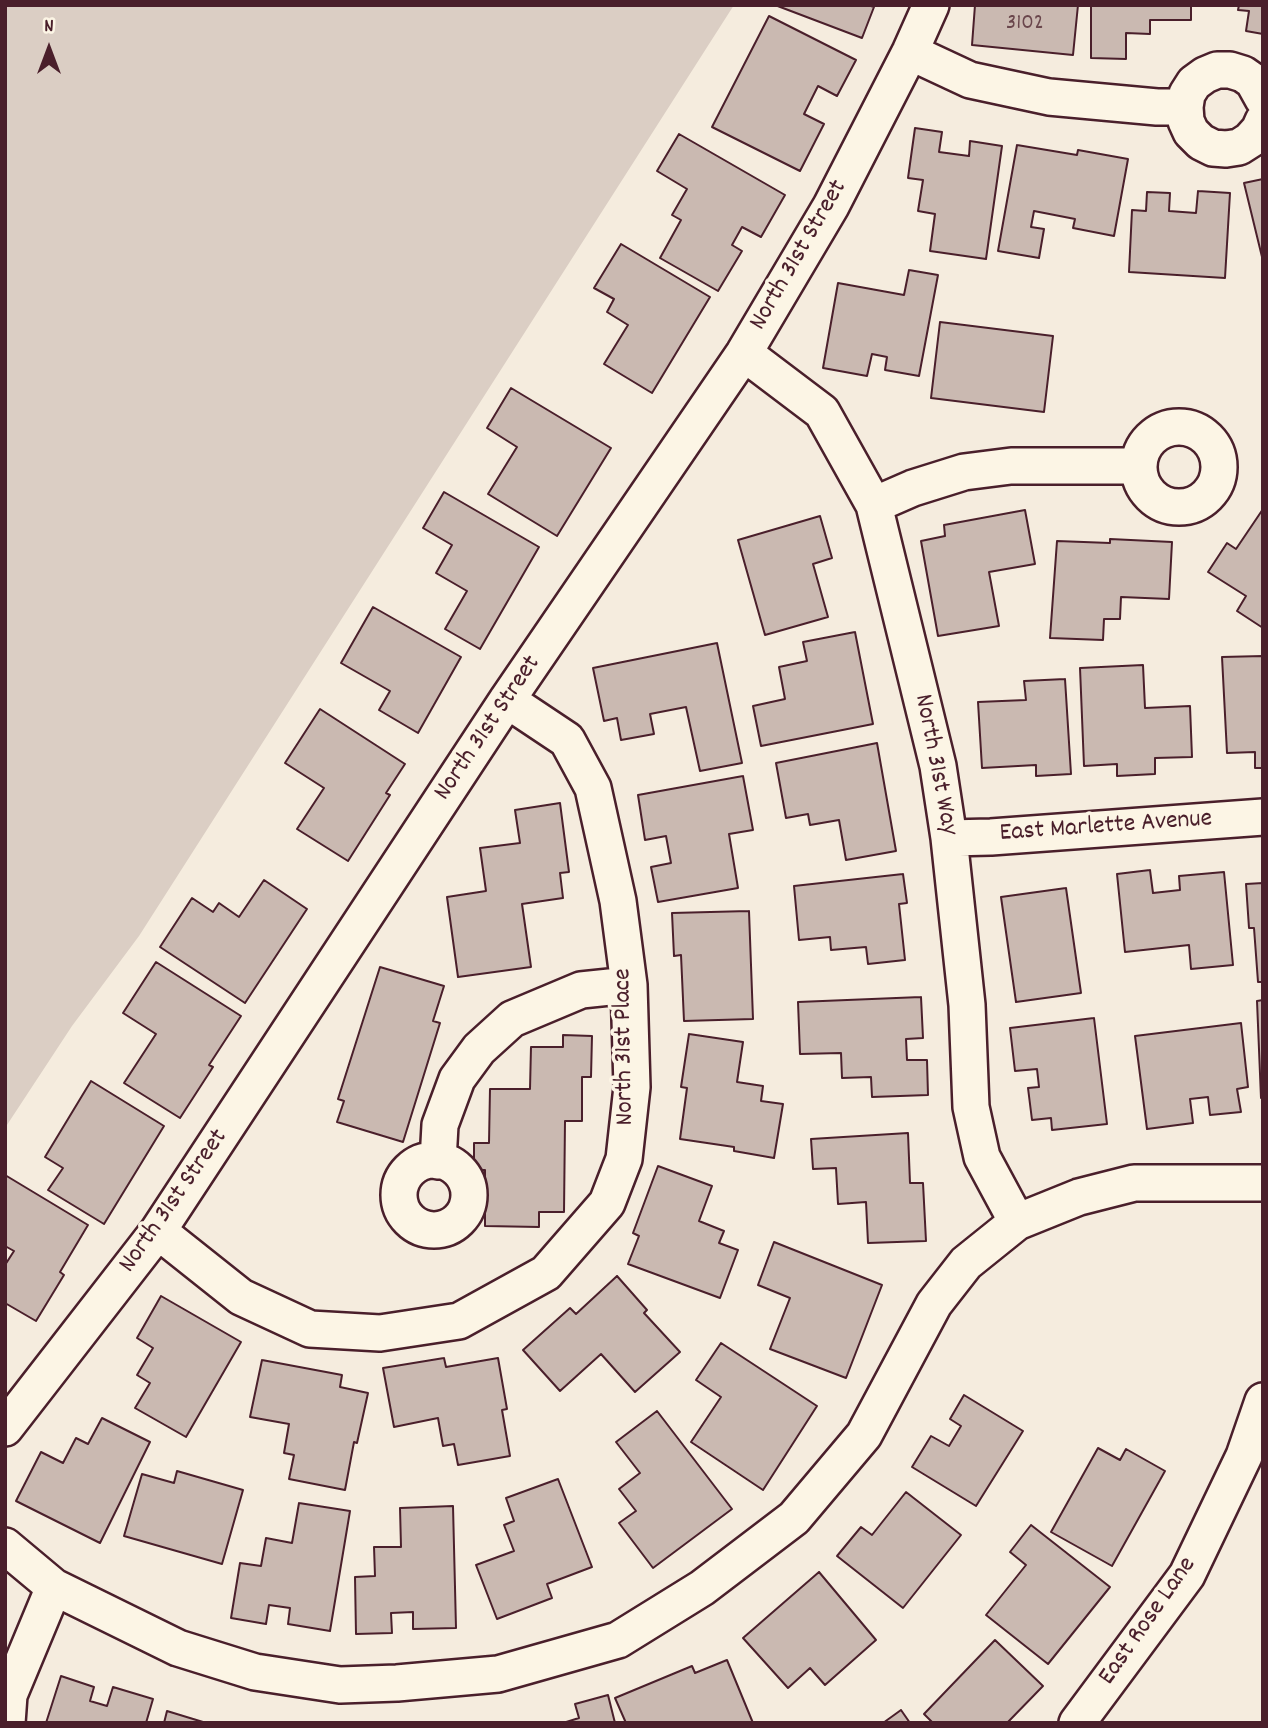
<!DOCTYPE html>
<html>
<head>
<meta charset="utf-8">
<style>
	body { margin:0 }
	#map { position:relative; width:1268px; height:1728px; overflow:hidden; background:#f5ecde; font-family:Dekko,sans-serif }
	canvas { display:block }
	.frame { position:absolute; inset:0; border:7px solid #4a1f2b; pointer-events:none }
	.north { position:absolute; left:14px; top:14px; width:70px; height:70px; -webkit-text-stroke:5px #fcf5e5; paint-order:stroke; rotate:0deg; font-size:19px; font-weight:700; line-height:28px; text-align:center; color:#4a1f2b }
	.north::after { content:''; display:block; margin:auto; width:24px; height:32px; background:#4a1f2b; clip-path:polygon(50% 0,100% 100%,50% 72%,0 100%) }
</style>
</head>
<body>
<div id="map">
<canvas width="1268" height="1728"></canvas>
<div class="frame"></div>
<div class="north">N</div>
</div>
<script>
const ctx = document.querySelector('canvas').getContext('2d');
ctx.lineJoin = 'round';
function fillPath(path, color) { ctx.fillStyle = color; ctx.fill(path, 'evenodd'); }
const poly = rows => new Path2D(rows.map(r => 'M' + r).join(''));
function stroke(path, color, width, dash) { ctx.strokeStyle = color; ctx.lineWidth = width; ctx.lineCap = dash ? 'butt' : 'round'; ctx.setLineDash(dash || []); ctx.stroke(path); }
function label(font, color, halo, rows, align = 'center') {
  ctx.font = font + ' Dekko,sans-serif'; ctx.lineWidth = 7; ctx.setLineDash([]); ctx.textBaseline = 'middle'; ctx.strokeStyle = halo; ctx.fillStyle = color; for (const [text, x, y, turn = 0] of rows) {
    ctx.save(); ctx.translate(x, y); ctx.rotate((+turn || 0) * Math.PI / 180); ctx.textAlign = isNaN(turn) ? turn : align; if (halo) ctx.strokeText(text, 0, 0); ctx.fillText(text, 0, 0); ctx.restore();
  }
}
fillPath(poly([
	[5,5,734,5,139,936,72,1026,5,1128]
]), '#dbcec4');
const building = poly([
	[775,5,868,5,874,7,862,38,775,5],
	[975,5,1078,5,1073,55,972,45,975,5],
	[1091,5,1191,5,1191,20,1150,20,1150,34,1126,33,1126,59,1091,58,1091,5],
	[1239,5,1263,5,1263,34,1246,31,1249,11,1238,10,1239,5],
	[769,16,856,60,837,96,818,86,804,114,824,124,800,171,712,127,769,16],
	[915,128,942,132,939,152,969,156,970,141,1002,146,986,259,930,251,935,214,918,211,923,180,908,178,915,128],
	[679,134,785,195,761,237,742,227,732,245,742,251,718,291,660,258,681,220,672,215,687,189,657,171,679,134],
	[1017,145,1077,155,1078,150,1128,159,1114,236,1073,228,1075,219,1034,211,1031,227,1044,229,1039,258,998,251,1017,145],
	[1263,179,1263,261,1244,183,1263,179],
	[1198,191,1230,193,1225,278,1129,272,1132,210,1146,211,1147,192,1170,193,1169,211,1196,213,1198,191],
	[621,244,710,297,652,393,604,364,628,325,607,312,614,299,594,288,621,244],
	[909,270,938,275,919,376,885,370,887,357,872,354,867,376,823,368,838,283,904,295,909,270],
	[940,322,1053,336,1044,412,931,398,940,322],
	[511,388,611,448,557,536,488,494,517,447,487,428,511,388],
	[444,492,539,547,480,649,445,629,467,591,436,573,452,545,423,528,444,492],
	[1263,509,1263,628,1237,611,1246,596,1208,572,1227,543,1236,549,1263,509],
	[1025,510,1035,564,989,572,999,626,938,636,921,541,945,536,944,525,1025,510],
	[820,516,832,558,813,564,828,617,765,635,738,540,820,516],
	[1110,539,1172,542,1169,599,1121,597,1120,619,1104,619,1103,640,1050,638,1057,541,1110,543,1110,539],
	[373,607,461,657,418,733,379,710,390,691,341,663,373,607],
	[855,632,873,724,761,746,753,706,785,699,779,667,807,661,803,642,855,632],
	[717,643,742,763,700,771,686,707,650,714,654,734,621,740,617,718,604,721,593,668,717,643],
	[1263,656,1263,768,1255,768,1255,752,1227,753,1222,657,1263,656],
	[1143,665,1145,708,1190,706,1192,757,1155,758,1155,774,1117,776,1117,764,1084,766,1080,668,1143,665],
	[1065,679,1071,774,1036,776,1036,765,982,768,978,702,1026,700,1024,681,1065,679],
	[320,709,405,764,386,793,390,795,348,861,297,829,324,788,285,763,320,709],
	[877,743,896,851,846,860,839,820,810,825,808,814,786,818,776,763,877,743],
	[743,776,753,830,729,834,738,888,658,902,651,867,671,863,666,836,645,840,638,795,743,776],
	[560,803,569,872,560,873,563,898,522,904,531,967,458,977,447,897,486,891,480,848,520,843,515,810,560,803],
	[1150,870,1153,893,1180,890,1179,876,1224,872,1233,965,1191,969,1189,945,1125,952,1117,874,1150,870],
	[903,874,907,903,899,904,905,960,868,964,866,947,831,950,830,937,799,940,794,886,903,874],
	[264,880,307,909,245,1003,160,947,192,898,213,912,219,903,239,917,264,880],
	[1263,883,1263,982,1258,982,1254,928,1249,928,1246,884,1263,883],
	[1066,888,1081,993,1016,1002,1001,897,1066,888],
	[749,911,753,1019,684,1021,681,955,674,956,672,913,749,911],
	[156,962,241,1016,209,1065,213,1067,180,1118,124,1083,156,1034,123,1013,156,962],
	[380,967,444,986,433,1021,440,1023,403,1142,337,1122,344,1101,338,1099,380,967],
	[921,997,923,1038,906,1039,907,1060,927,1060,928,1095,872,1097,871,1077,842,1078,841,1053,800,1054,798,1002,921,997],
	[1263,1000,1263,1098,1261,1098,1257,1001,1263,1000],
	[1094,1018,1107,1124,1052,1130,1051,1118,1032,1120,1028,1088,1039,1087,1037,1069,1015,1071,1010,1028,1094,1018],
	[1241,1023,1248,1087,1237,1089,1241,1112,1210,1115,1208,1097,1190,1099,1193,1123,1147,1129,1135,1036,1241,1023],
	[689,1034,743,1042,737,1082,763,1086,761,1101,783,1104,774,1158,734,1151,734,1147,680,1139,687,1088,681,1087,689,1034],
	[563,1035,592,1036,591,1077,582,1077,582,1121,565,1121,564,1212,539,1212,539,1227,485,1226,485,1170,474,1170,474,1143,489,1143,490,1089,530,1089,531,1047,563,1047,563,1035],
	[91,1081,164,1126,104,1224,48,1190,63,1168,45,1157,91,1081],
	[908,1133,910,1183,923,1183,926,1241,868,1243,866,1202,838,1204,836,1168,813,1169,811,1139,908,1133],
	[658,1166,712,1186,699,1221,724,1231,719,1243,738,1250,720,1298,628,1264,639,1236,633,1233,658,1166],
	[5,1175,88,1225,60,1272,64,1275,36,1321,5,1303,5,1265,14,1251,5,1246,5,1175],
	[774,1242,882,1285,846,1378,770,1349,790,1298,758,1285,774,1242],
	[617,1276,647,1310,644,1313,680,1352,635,1392,601,1354,560,1391,523,1350,570,1308,576,1314,617,1276],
	[161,1296,241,1342,186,1437,135,1408,150,1383,137,1375,153,1348,137,1338,161,1296],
	[721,1343,817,1406,763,1490,691,1442,721,1397,696,1380,721,1343],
	[444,1358,446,1367,498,1358,507,1409,502,1410,510,1456,458,1465,454,1444,443,1446,438,1418,394,1427,383,1368,444,1358],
	[262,1360,342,1375,340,1387,368,1393,357,1443,354,1442,345,1490,289,1479,294,1455,284,1453,289,1424,250,1417,262,1360],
	[964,1395,1023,1431,976,1506,912,1467,931,1436,949,1446,961,1426,950,1419,964,1395],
	[657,1411,732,1509,653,1568,619,1523,636,1511,619,1489,640,1473,616,1442,657,1411],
	[102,1418,150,1442,100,1543,16,1501,41,1452,63,1463,76,1438,88,1444,102,1418],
	[1098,1448,1120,1460,1126,1449,1165,1471,1112,1566,1051,1532,1098,1448],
	[177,1471,243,1490,222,1564,124,1536,142,1474,174,1483,177,1471],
	[558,1479,592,1567,547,1584,552,1598,497,1619,476,1565,514,1551,504,1525,514,1521,506,1498,558,1479],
	[906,1492,961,1535,903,1608,837,1556,861,1527,872,1535,906,1492],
	[299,1503,350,1511,330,1631,288,1624,290,1608,269,1605,266,1624,231,1618,240,1563,261,1566,266,1538,292,1543,299,1503],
	[453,1506,456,1628,413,1629,413,1612,391,1613,392,1633,356,1634,355,1577,375,1576,374,1547,401,1547,400,1508,453,1506],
	[1031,1525,1110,1587,1048,1664,986,1615,1026,1565,1010,1552,1031,1525],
	[819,1572,876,1640,825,1685,810,1668,788,1688,743,1638,819,1572],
	[995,1640,1043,1686,1007,1723,933,1723,924,1714,995,1640],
	[727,1660,753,1723,626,1723,615,1698,692,1666,695,1673,727,1660],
	[61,1676,94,1687,90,1701,107,1706,113,1687,153,1699,146,1723,46,1723,61,1676],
	[608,1695,615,1723,563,1723,579,1718,575,1704,608,1695],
	[901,1710,910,1723,883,1723,901,1710],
	[167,1711,203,1722,203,1723,164,1723,167,1711]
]);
fillPath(building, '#cab9b1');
stroke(building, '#4a1f2b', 2);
const street = poly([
	[910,52,970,80,1049,97,1157,107,1185,107],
	[1263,99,1253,81,1243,74,1230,70,1217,70,1205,75,1194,83,1187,94,1185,107,1186,121,1191,132,1201,142,1213,148,1226,149,1239,147,1250,140,1259,130,1263,121],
	[744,353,822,412,874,505,938,766,949,838,967,1005,971,1107,982,1157,1017,1222],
	'1139 467a40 40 0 1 1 80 0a40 40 0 1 1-80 0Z',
	[874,505,913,488,964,472,1011,466,1139,466],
	[949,838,991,837,1263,817],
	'399 1195a35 35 0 1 1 70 0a35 35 0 1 1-70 0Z',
	[438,1161,440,1125,457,1079,479,1049,512,1019,581,990,629,985],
	[158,1231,241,1297,310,1329,380,1333,459,1321,546,1273,607,1203,624,1159,632,1087,629,985,618,901,593,788,567,740,507,700],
	[5,1428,158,1231,507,700,744,353,831,206,910,52,931,5],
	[5,1546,54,1587,178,1648,255,1672,340,1685,397,1683,498,1674,618,1640,702,1588,794,1518,864,1435,934,1304,966,1263,1017,1222,1079,1197,1134,1183,1263,1183],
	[7,1723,9,1695,54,1587],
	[1077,1723,1187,1575,1244,1456,1263,1401]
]);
stroke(street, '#4a1f2b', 40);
stroke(street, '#fcf5e5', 35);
label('23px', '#6a464c', null, [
	["3102",1025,25]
]);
label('26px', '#4a1f2b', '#fcf5e5', [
	["North 31st Street",800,256,-60],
	["North 31st Street",489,729,-56],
	["North 31st Way",934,765,79],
	["East Marlette Avenue",1106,828,-4],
	["North 31st Place",626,1047,-91],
	["North 31st Street",175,1202,-55],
	["East Rose Lane",1149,1622,-55]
]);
</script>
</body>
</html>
